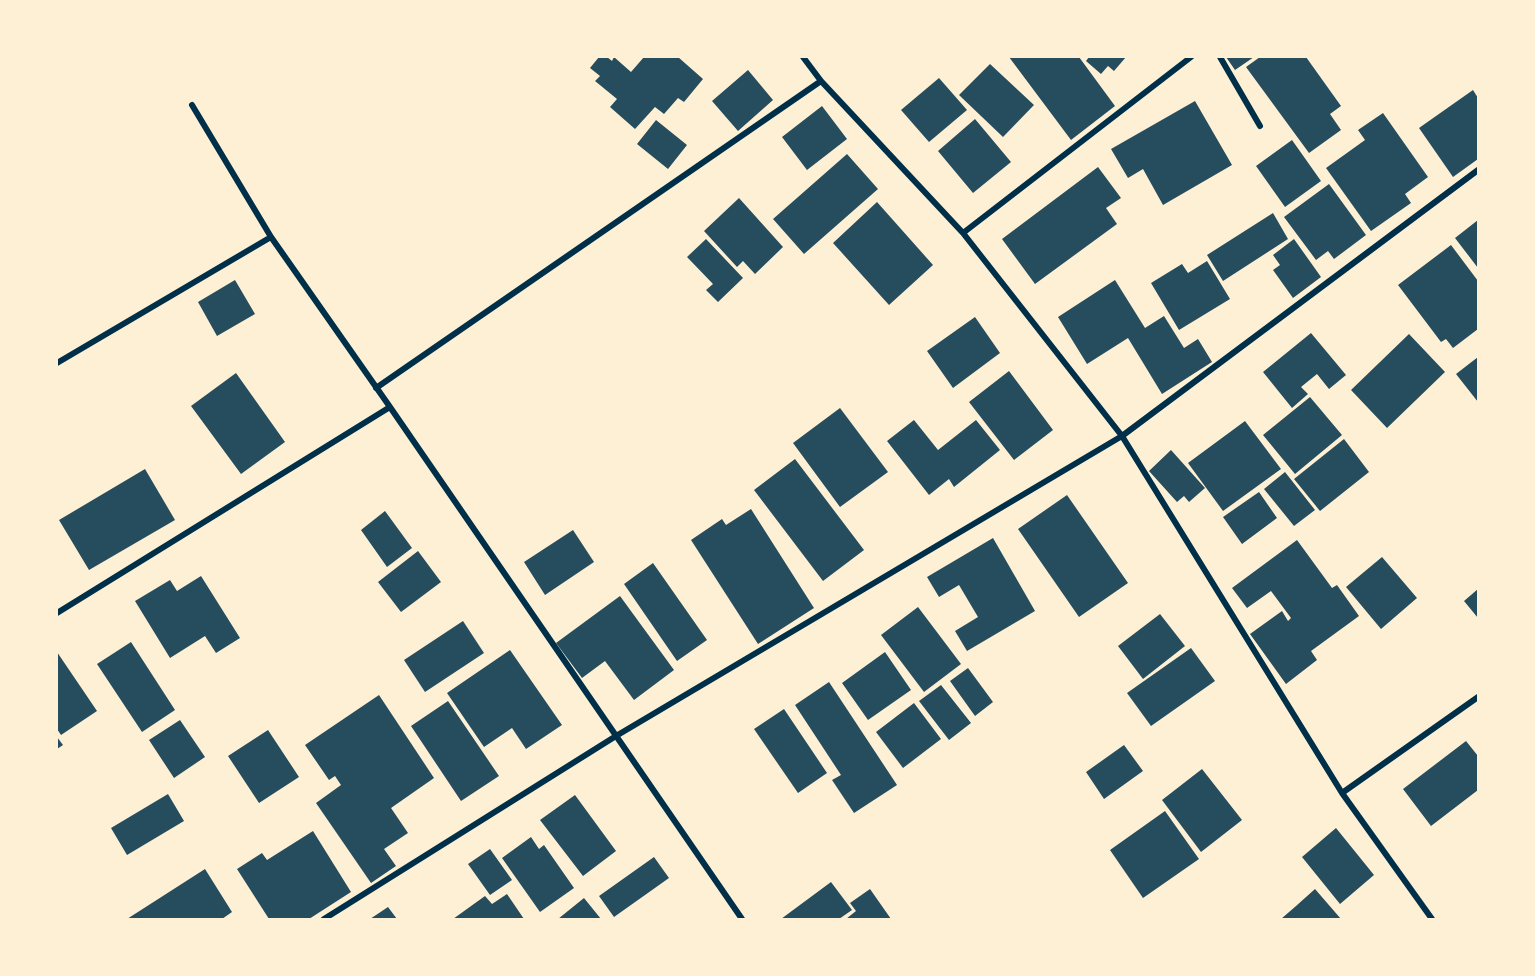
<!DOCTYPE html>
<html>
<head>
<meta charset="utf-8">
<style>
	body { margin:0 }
	#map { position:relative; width:1535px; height:976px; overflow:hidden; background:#fdf0d5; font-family:"Public Sans",sans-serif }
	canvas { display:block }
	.frame { position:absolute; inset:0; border:58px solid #fdf0d5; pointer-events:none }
</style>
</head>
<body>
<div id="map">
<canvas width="1535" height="976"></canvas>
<div class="frame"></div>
</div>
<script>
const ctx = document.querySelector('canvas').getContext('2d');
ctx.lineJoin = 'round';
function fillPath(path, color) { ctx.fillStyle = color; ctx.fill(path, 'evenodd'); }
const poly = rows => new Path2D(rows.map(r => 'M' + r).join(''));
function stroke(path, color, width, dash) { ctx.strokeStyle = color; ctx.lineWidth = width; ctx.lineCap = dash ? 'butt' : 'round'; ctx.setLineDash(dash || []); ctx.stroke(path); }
fillPath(poly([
	[599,57,607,57,612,61,614,57,631,72,644,57,678,57,703,79,684,102,678,98,664,114,655,107,635,129,610,107,617,99,595,81,600,76,590,68],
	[1009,57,1079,57,1115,106,1071,140],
	[1089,57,1126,57,1114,71,1108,66,1101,74,1086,61],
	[1226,57,1254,57,1235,70],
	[1260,57,1306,57,1341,106,1330,114,1341,130,1309,153,1246,67],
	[990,64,1034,105,1003,137,959,95],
	[748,70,773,100,738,131,712,101],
	[939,78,967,110,929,142,901,110],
	[1473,90,1478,98,1478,159,1453,177,1419,128],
	[1195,101,1232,165,1163,205,1143,169,1128,178,1111,149],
	[822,106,847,139,807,170,782,137],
	[1383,113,1428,177,1405,194,1411,203,1371,231,1326,168,1365,140,1358,130],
	[975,119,1011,162,973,193,938,151],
	[656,120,687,145,668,169,637,144],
	[1292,140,1321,181,1285,207,1256,166],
	[847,154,878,189,804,254,773,219],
	[1098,167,1121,198,1106,208,1117,224,1035,284,1002,239],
	[1329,184,1366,235,1334,259,1328,251,1316,260,1284,217],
	[739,198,783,247,755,274,743,261,737,267,704,231],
	[877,202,933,265,889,305,833,243],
	[1273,213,1288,239,1223,281,1207,255],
	[1478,220,1478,268,1455,238],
	[706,239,743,278,718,302,706,290,713,284,687,257],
	[1294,239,1321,277,1293,298,1273,270,1280,265,1273,255],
	[1451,245,1478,281,1478,329,1453,348,1446,339,1441,342,1398,285],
	[1207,261,1230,299,1179,330,1151,283,1182,264,1188,273],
	[235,280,255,314,217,336,198,302],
	[1115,280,1145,328,1164,316,1184,348,1198,339,1212,362,1162,394,1128,338,1087,364,1058,317],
	[975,317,1000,353,953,388,927,351],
	[1311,333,1346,375,1329,389,1317,374,1301,387,1308,394,1292,408,1263,372],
	[1409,334,1445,372,1387,428,1351,390],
	[1478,357,1478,402,1456,374],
	[1009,371,1053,430,1014,460,969,402],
	[236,373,285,442,241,474,191,406],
	[1310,397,1342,435,1295,474,1263,435],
	[840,408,888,472,840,507,793,443],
	[914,420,938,450,976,420,1000,450,954,487,949,479,929,495,887,441],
	[1245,421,1281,469,1223,511,1188,463],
	[1344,439,1369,472,1320,511,1294,479],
	[1171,450,1205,488,1189,502,1184,496,1177,502,1149,471],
	[795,459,864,550,823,581,754,490],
	[145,469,175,520,89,570,59,520],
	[1285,472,1315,510,1294,526,1264,489],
	[1259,492,1277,518,1242,544,1223,517],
	[1067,495,1128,583,1079,617,1018,529],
	[751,509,814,608,758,644,691,540,722,519,726,525],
	[385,511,412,548,387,567,361,530],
	[573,530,594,562,545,595,524,562],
	[993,538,1035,611,967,651,955,631,978,617,959,585,939,597,927,577],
	[1297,540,1332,588,1337,585,1359,616,1311,651,1317,660,1286,684,1250,634,1282,611,1288,621,1291,618,1271,591,1247,608,1232,588],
	[418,551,441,582,401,612,378,582],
	[1382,557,1417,598,1381,629,1346,587],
	[653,563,707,640,677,661,624,584],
	[201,576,240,638,216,653,205,636,170,658,135,601,170,580,177,591],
	[1478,589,1478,618,1464,601],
	[620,596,674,670,634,700,605,661,582,678,556,643],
	[918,607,961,664,924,692,881,635],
	[1160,614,1185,646,1143,679,1118,646],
	[463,621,484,653,425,692,404,660],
	[131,642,175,710,142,732,97,664],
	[1191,648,1215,681,1151,726,1127,693],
	[510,650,562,725,526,749,512,728,484,747,447,693],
	[57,652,97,711,61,735,57,729],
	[885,652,911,690,868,720,842,683],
	[968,668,993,702,975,716,950,681],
	[829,682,897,785,854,813,832,780,841,775,795,705],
	[941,685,971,723,949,740,919,701],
	[379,695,434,778,391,808,408,833,384,849,396,866,371,883,316,803,341,785,335,776,329,780,305,745],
	[448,701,499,776,461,801,411,726],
	[914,703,941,739,903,768,876,732],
	[784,709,827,773,798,793,754,729],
	[180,720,205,757,174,778,149,740],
	[268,730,299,777,259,803,228,756],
	[57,737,63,745,57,749],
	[1466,741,1478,756,1478,790,1431,826,1403,789],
	[1124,745,1143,771,1104,799,1086,772],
	[1202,769,1242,820,1201,852,1162,800],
	[168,794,184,821,127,855,111,828],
	[575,795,616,851,583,876,540,820],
	[1165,811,1199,859,1143,898,1110,850],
	[1336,828,1374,875,1340,904,1302,857],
	[313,831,351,892,309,919,269,919,237,869,262,853,267,860],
	[531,837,539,849,544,845,574,888,540,912,502,858],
	[490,849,512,880,490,895,468,864],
	[654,857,669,878,614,917,599,896],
	[205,869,232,912,222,919,127,919],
	[831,882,852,910,839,919,781,919],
	[870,889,891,919,846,919,856,911,850,903],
	[1315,889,1341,919,1281,919,1296,906],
	[507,894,524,919,453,919,485,896,492,904],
	[584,898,601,919,558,919],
	[388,907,397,919,370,919]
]), '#264d5e');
stroke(poly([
	[803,57,821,81,963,233,1122,436,1342,793,1432,919],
	[1220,57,1260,126],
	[192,105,271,237,390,407,742,919],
	[963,233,1191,57],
	[57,363,271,237],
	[376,388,821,81],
	[57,613,390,407],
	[1342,793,1478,697],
	[324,919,616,736,1122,436,1478,170]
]), '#003049', 6);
</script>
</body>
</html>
